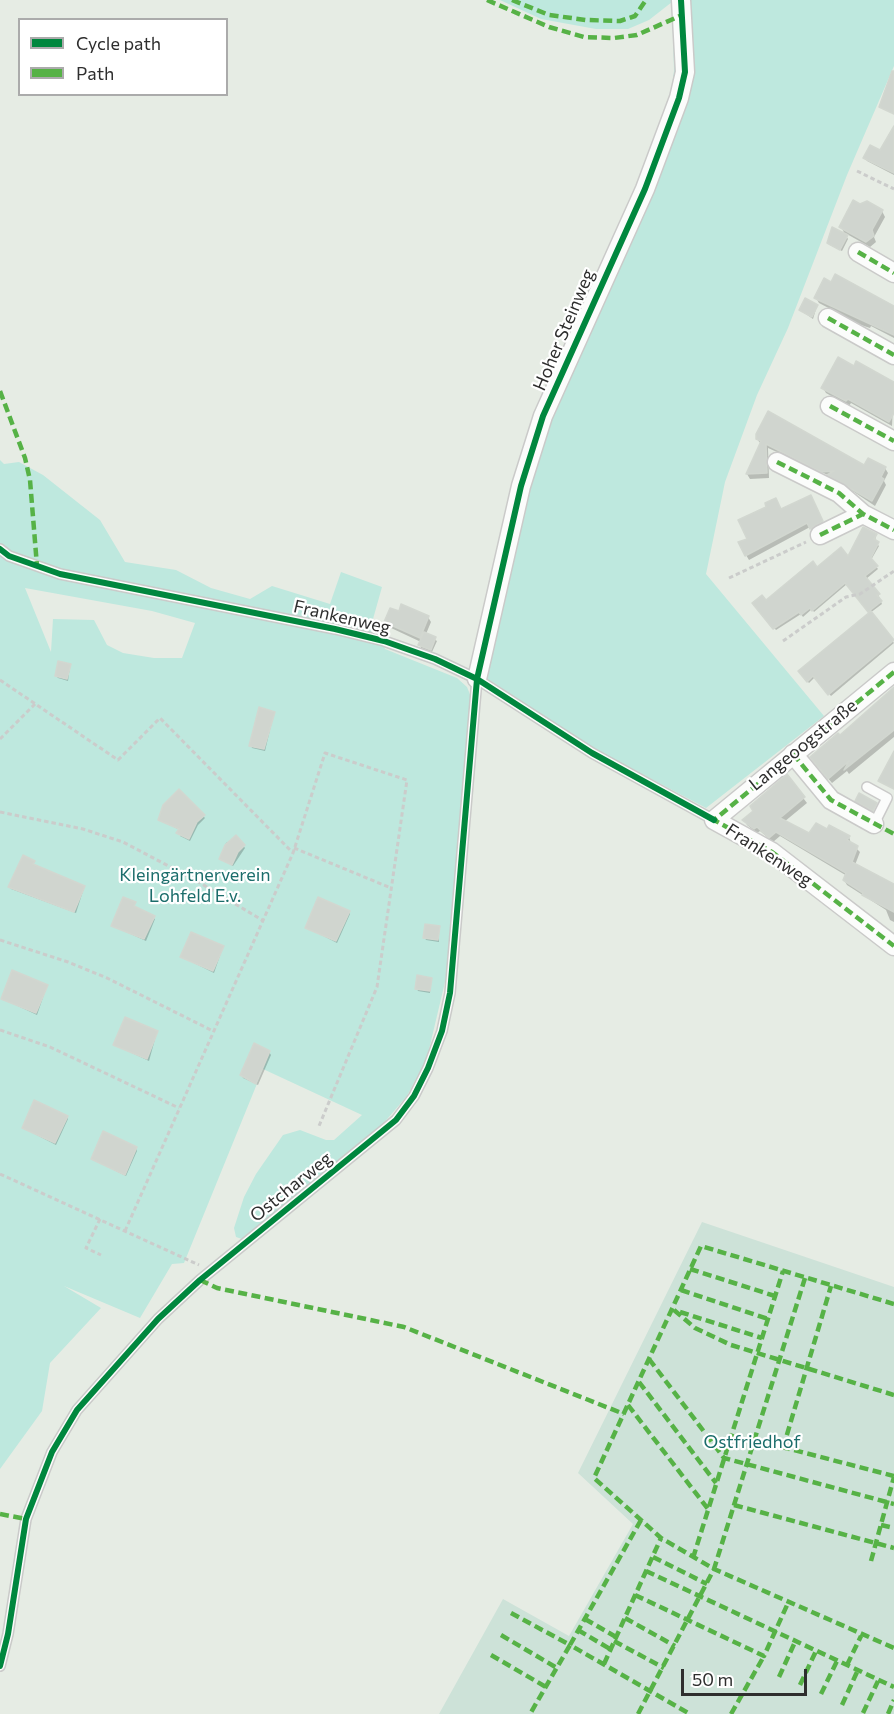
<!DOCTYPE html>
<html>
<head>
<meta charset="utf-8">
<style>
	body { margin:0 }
	#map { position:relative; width:894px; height:1714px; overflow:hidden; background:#e6ece4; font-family:Commissioner,sans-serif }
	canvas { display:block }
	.legend { position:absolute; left:18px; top:18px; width:210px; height:78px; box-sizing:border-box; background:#fff; border:2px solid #ababab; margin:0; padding:8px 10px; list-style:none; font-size:18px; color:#2e2e2e }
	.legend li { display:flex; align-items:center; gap:12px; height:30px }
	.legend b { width:30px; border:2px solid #ababab }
	.scale { position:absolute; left:681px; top:1669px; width:126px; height:27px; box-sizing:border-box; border:3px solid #2e2e2e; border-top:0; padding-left:8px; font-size:18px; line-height:21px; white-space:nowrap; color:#2e2e2e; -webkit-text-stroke:4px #fff; paint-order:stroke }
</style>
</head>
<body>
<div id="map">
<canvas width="894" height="1714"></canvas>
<ul class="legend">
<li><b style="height:8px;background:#00873e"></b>Cycle path</li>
<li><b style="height:8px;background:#56b246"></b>Path</li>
</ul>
<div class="scale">50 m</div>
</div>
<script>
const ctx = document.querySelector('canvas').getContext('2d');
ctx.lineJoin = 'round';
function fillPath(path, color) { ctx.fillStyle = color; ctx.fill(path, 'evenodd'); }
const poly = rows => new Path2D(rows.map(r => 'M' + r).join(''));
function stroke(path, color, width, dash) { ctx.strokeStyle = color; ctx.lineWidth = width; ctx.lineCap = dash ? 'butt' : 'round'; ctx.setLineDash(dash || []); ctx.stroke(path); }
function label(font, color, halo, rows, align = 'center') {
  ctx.font = font + ' Commissioner,sans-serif'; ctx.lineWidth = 4.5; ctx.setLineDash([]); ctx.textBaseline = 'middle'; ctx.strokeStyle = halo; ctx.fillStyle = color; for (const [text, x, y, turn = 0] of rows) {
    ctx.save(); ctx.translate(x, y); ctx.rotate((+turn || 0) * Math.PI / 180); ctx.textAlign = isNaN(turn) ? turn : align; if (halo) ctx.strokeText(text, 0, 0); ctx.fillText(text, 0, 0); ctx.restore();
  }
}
fillPath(poly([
	[500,0,894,0,894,66,847,175,788,328,757,395,725,482,706,574,824,716,706,808,595,749,477,672,514,506,668,113,674,71,672,2,649,20,628,29,596,29,541,19],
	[0,460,4,464,19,462,43,475,100,520,125,562,176,570,211,588,250,599,272,586,330,604,341,572,382,587,373,619,385,649,457,678,467,687,471,697,455,908,445,982,427,1058,407,1096,382,1125,242,1239,236,1237,234,1228,244,1197,256,1174,283,1135,300,1130,326,1140,334,1140,362,1115,263,1069,184,1263,172,1264,140,1318,64,1286,101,1308,50,1363,42,1411,0,1469],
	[25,588,152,611,195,623,182,658,154,658,123,653,107,645,94,620,53,619,51,652]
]), '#bee8de');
fillPath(poly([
	[702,1222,894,1287,894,1714,439,1714,503,1599,569,1636,633,1524,578,1473]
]), '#cde2d8');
fillPath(poly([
	[894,142,894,175,867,161,864,157,881,152],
	[882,211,885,217,874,237,876,242,870,247,845,233,848,239,842,251,830,245,828,243,846,236,841,227],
	[816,298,894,313,894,338,871,326,870,328,861,325,819,303],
	[817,306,813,319,800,310],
	[894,385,892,426,851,403,849,406,826,393,823,388],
	[769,413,865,467,885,468,888,473,884,481,886,485,875,506,830,476,768,448,769,478,750,479,747,474,761,444,756,438],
	[813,502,824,527,814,533,810,527,749,560,746,555,749,539,781,510],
	[876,535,875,542,879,546,871,560,878,569,866,579,878,594,882,604,870,613,894,643,831,696,815,677,809,683,801,674,870,613,847,584,814,612,812,609,803,617,801,614,776,630,755,605,766,602,817,569,848,559],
	[428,617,431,622,426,634,437,641,432,652,421,648,421,642,389,627,386,622],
	[70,666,68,681,58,678,56,676],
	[894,689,894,737,849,774,847,771,832,783,815,763],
	[274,713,265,751,252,748,251,745],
	[787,777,807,803,784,822,809,835,828,831,849,837,851,843,860,852,855,865,894,888,894,922,890,920,886,910,847,885,844,880,847,876,780,836,773,842,760,831,757,833,747,825,744,820],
	[203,816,205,818,198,825,190,841,180,836,180,830,159,820],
	[236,837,245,848,233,866,221,859,226,843],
	[34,862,34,866,84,888,76,913,11,889,10,887],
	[135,903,135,908,155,919,146,941,113,926],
	[349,912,350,914,337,943,306,927],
	[439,927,439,942,426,940,425,938],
	[223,947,214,973,182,957],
	[431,980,430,993,418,991,417,989],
	[47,986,37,1015,3,999],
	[157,1032,149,1061,115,1045],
	[269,1052,271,1055,258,1085,243,1078,242,1075],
	[67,1117,68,1119,56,1145,23,1128],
	[136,1148,137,1151,126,1176,92,1159]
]), '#0003');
const building = poly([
	[892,71,894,71,894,114,879,107,892,71],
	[894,126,894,173,863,158,870,145,880,150,894,126],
	[853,200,860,204,867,201,883,210,872,230,874,236,866,242,839,227,853,200],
	[832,227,848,235,840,250,827,243,832,227],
	[835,274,894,306,894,335,814,298,824,278,831,282,835,274],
	[805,298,818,305,812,317,799,310,805,298],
	[838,357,854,366,856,361,894,382,894,413,889,422,848,399,846,401,821,388,838,357],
	[768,411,864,465,868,458,886,467,881,477,884,479,872,501,827,475,834,471,821,472,766,444,767,473,746,474,761,441,756,439,756,434,768,411],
	[811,495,823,521,810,529,807,523,745,556,738,542,747,539,738,520,766,507,765,503,776,498,781,509,811,495],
	[863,527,877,534,874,539,879,542,871,558,878,566,865,576,880,594,877,595,882,601,868,612,845,583,812,611,810,608,801,615,799,612,773,629,752,603,762,595,766,600,813,561,817,567,841,547,848,556,863,527],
	[401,604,429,616,420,638,384,622,390,608,399,611,401,604],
	[871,611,894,640,828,695,813,676,807,682,798,671,871,611],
	[424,632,436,637,431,650,418,645,424,632],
	[58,661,71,664,67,679,55,676,58,661],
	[894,687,894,730,844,770,849,761,828,779,810,757,838,733,840,735,894,687],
	[259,707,275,712,264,749,249,746,259,707],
	[894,751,894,789,878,781,894,751],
	[787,774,805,797,780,818,809,833,816,823,827,829,829,825,850,836,847,840,858,846,852,862,894,884,894,912,862,895,863,893,843,880,846,873,776,832,769,838,757,827,754,829,742,820,753,811,750,806,787,774],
	[179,789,205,815,197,822,189,839,176,833,179,829,158,820,163,805,179,789],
	[859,793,877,803,873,811,855,801,859,793],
	[236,835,245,845,238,852,232,865,219,859,225,845,236,835],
	[23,855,35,861,33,864,85,886,74,912,8,887,23,855],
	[123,897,136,902,134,906,155,916,144,939,111,926,123,897],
	[318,897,350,911,336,941,305,928,318,897],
	[425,924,440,926,438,940,423,938,425,924],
	[191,932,224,946,213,971,180,957,191,932],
	[12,970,48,985,36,1013,1,999,12,970],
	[417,975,432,978,430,991,415,989,417,975],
	[125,1017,158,1031,147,1059,113,1045,125,1017],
	[254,1043,270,1051,256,1084,240,1075,254,1043],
	[34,1100,68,1116,55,1143,22,1128,34,1100],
	[103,1131,137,1147,125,1175,91,1159,103,1131]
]);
fillPath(building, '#d0d5cf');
stroke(building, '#d2d7d0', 1.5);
const service = poly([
	[0,549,9,556,60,574,335,629,384,641,435,659,477,679,592,753,714,820],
	[867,787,887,798,874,824],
	[0,1666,8,1634,26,1519,52,1452,77,1410,158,1319,200,1280,396,1120,414,1096,428,1068,442,1031,450,993,477,679]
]);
const minor = poly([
	[858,252,894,273],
	[828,318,894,355],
	[830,406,894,441],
	[777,462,839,493,863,514,894,530],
	[820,535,863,514],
	[894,672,714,820,772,852,894,946],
	[477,679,521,486,543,416,645,189,679,98,685,72,681,0],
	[793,754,831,800,874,824]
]);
stroke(service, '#cacac9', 12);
stroke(minor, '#cacac9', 21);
stroke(poly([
	[857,171,894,189],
	[729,578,806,542],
	[783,641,846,597,860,594,894,571],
	[0,680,118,760,160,718,293,853],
	[0,739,35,704],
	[0,812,83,829,123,842,197,881,262,920],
	[294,848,391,888],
	[0,940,68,962,107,978,213,1031],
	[0,1030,50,1047,179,1108],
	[0,1174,199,1265],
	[100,1219,86,1248,101,1255],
	[125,1231,293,853,325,753,407,780,377,987,319,1126]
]), '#cbcccb', 3, [4.5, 3]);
stroke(service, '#fbfcfb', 9);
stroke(minor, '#fbfcfb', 18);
stroke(poly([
	[487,0,549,27,584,37,614,38,637,35,682,15],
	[512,0,549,15,586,20,620,21,635,16,646,0],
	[858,252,894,273],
	[828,318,894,355],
	[0,391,25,458,30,480,37,566],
	[830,406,894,441],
	[777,462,839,493,863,514,894,530],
	[820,535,863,514],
	[894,672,714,820,772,852,894,946],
	[793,754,831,800,894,834],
	[690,1269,775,1296],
	[805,1278,714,1569,661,1538,594,1478,701,1246,894,1304],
	[200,1280,217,1288,404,1327,624,1414],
	[681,1290,768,1319],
	[674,1310,695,1328,731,1345,894,1395],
	[680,1312,762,1338],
	[649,1359,724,1458,894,1504],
	[639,1382,716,1483],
	[628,1405,708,1509],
	[755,1440,894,1476],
	[783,1448,831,1286],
	[734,1505,894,1548],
	[0,1514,26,1519],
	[641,1520,570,1645,690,1714],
	[881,1525,894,1528],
	[653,1557,707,1584],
	[693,1558,783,1271],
	[871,1561,894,1477],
	[646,1571,894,1687],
	[635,1595,764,1656,788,1603],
	[511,1613,570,1645,530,1714],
	[625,1618,675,1646],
	[585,1619,616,1637],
	[578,1630,610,1649],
	[501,1635,557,1668],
	[614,1641,664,1668],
	[491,1655,546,1687],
	[604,1664,661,1538],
	[847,1665,861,1636],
	[779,1677,795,1642],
	[800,1685,816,1651],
	[821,1694,837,1661],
	[842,1705,857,1672],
	[863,1713,878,1681],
	[638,1714,714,1569,894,1648],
	[731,1714,764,1656],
	[888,1714,894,1700]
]), '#56b246', 4.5, [9, 4.5]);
stroke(poly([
	[0,549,9,556,60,574,335,629,384,641,435,659,477,679,592,753,714,820],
	[0,1666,8,1634,26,1519,52,1452,77,1410,158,1319,200,1280,396,1120,414,1096,428,1068,442,1031,450,993,477,679,521,486,543,416,645,189,679,98,685,72,681,0]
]), '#00873e', 6);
label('18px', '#2e2e2e', '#fff', [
	["Hoher Steinweg",564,330,-67],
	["Frankenweg",342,617,13],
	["Langeoogstraße",803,745,-39],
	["Frankenweg",769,855,33],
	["Ostcharweg",291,1187,-39]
]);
label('18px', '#1b6d6b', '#fff', [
	["Kleingärtnerverein",195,875],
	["Lohfeld E.v.",195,896],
	["Ostfriedhof",752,1442]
]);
</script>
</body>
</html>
